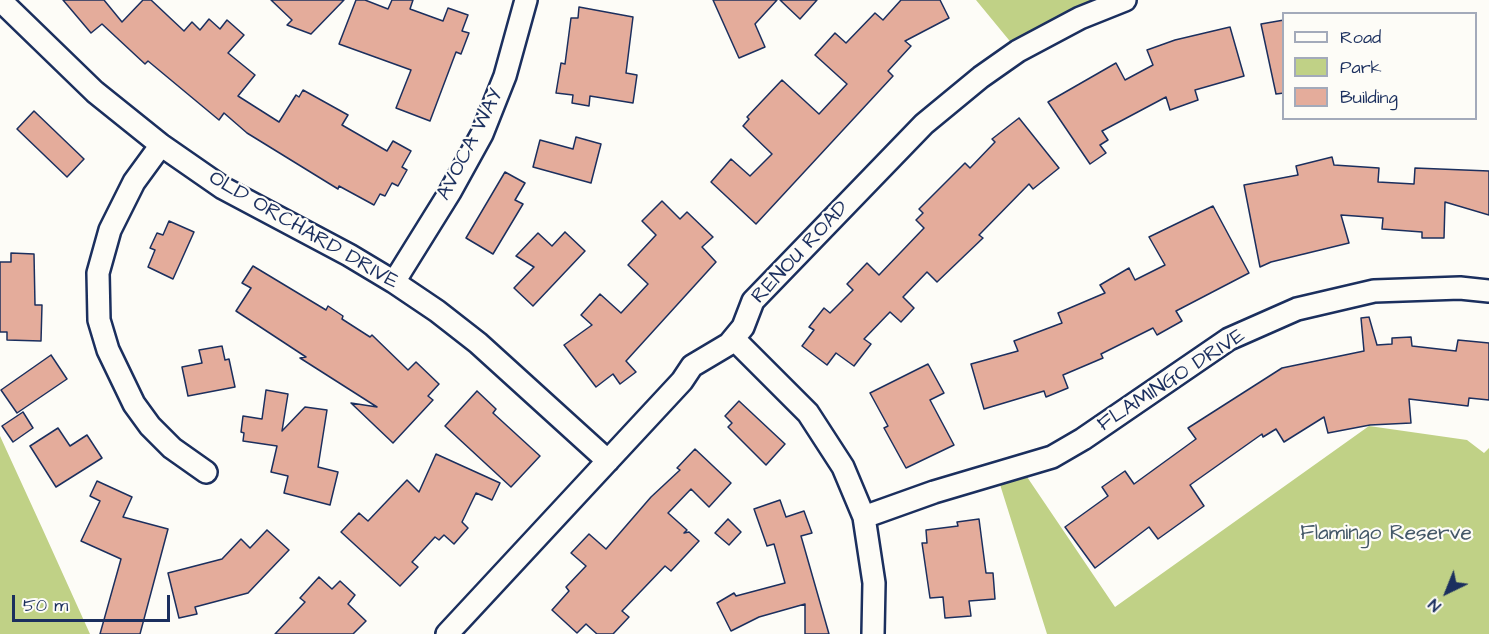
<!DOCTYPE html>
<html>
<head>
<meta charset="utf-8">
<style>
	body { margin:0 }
	#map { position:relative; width:1489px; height:634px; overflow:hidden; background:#fdfcf7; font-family:"Architects Daughter",sans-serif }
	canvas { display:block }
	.legend { position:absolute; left:1282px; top:12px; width:195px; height:108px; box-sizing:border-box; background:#fdfcf7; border:2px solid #a3aaba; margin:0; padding:8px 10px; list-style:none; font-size:18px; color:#1b2f5e }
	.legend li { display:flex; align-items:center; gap:12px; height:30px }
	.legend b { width:30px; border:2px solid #a3aaba }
	.north { position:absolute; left:1417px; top:562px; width:60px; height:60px; -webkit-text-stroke:4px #fdfcf7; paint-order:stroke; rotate:223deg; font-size:16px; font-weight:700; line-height:24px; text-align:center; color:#1b2f5e }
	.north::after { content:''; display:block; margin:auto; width:21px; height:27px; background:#1b2f5e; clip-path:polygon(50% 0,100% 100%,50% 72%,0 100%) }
	.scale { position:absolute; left:12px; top:595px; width:158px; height:27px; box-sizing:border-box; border:3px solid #1b2f5e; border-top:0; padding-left:8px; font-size:18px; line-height:21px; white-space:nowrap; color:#1b2f5e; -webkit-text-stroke:4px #fdfcf7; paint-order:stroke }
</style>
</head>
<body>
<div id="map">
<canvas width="1489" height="634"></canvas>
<ul class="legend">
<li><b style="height:8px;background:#fdfcf7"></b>Road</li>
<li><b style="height:16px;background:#c0d186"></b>Park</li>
<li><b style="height:16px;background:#e4ac9b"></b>Building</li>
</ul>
<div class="north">N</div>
<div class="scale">50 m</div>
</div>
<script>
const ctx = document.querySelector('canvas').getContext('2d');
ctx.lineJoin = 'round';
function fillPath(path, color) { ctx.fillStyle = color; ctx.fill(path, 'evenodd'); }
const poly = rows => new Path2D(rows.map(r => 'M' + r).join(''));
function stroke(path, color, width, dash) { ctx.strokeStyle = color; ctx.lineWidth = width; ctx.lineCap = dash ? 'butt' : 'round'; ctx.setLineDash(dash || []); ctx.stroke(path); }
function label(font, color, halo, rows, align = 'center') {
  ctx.font = font + ' "Architects Daughter",sans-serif'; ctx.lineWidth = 4.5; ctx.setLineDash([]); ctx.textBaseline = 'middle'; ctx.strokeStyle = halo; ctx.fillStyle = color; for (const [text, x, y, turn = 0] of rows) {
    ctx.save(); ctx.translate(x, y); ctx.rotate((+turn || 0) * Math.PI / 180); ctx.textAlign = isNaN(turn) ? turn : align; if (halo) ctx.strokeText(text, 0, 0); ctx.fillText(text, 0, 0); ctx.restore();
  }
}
fillPath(poly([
	[976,0,1126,0,1018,51],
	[1369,426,1467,440,1484,453,1489,448,1489,634,1047,634,997,475,1021,468,1115,607],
	[0,436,43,530,90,634,0,634]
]), '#c0d186');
const building = poly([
	[63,0,104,0,122,22,143,0,151,0,184,31,192,22,200,30,209,19,220,29,227,20,244,35,228,53,255,75,238,96,279,122,296,95,299,97,303,90,348,115,342,125,387,151,393,141,411,151,402,167,407,170,398,186,392,183,385,196,380,194,374,205,339,186,338,189,247,133,224,113,219,120,148,61,145,64,102,24,91,33,63,0],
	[271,0,344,0,311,34,287,25,292,20,271,0],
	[356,0,365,0,388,9,392,0,413,0,410,9,443,21,448,8,468,15,462,31,469,33,461,54,456,52,430,121,396,108,411,70,339,44,356,0],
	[713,0,777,0,755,24,765,47,739,58,713,0],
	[780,0,817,0,800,19,780,0],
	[901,0,940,0,949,18,905,41,911,46,888,71,893,76,756,224,711,182,731,159,750,176,772,154,743,126,749,119,747,117,782,80,819,114,847,84,815,55,835,33,846,43,875,13,883,20,901,0],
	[579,7,633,17,626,73,637,75,633,103,590,96,589,106,572,103,573,95,556,93,561,63,565,64,571,18,578,18,579,7],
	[1284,20,1284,93,1276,94,1261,24,1284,20],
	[1230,27,1244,76,1195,90,1198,100,1170,110,1166,97,1102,131,1108,140,1100,145,1106,153,1090,164,1048,102,1116,63,1125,80,1153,65,1147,50,1175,40,1230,27],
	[34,111,84,159,67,177,17,129,34,111],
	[1019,118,1059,168,1033,189,1029,184,979,235,983,238,937,282,927,272,903,297,914,308,901,322,890,312,864,339,871,344,854,366,836,353,827,365,802,346,814,330,809,327,824,308,830,313,853,290,847,284,867,263,879,275,924,228,916,220,923,213,919,209,965,163,970,168,995,142,992,139,1019,118],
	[576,137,601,144,591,183,533,167,540,140,573,149,576,137],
	[1332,157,1334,165,1379,168,1378,182,1414,184,1415,168,1489,171,1489,215,1445,202,1444,238,1422,238,1422,232,1382,229,1383,218,1341,215,1349,243,1271,262,1260,267,1244,185,1298,175,1296,166,1332,157],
	[505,172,525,183,515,200,523,204,493,254,466,238,505,172],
	[662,201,680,219,687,212,713,237,702,247,716,262,626,361,636,372,620,384,613,374,596,387,564,345,592,325,581,315,600,294,621,313,648,284,628,265,656,235,642,221,662,201],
	[1213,206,1249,273,1176,311,1182,321,1157,335,1153,328,1101,354,1103,358,1063,375,1068,388,1046,397,1044,391,984,409,971,364,1018,351,1014,341,1062,323,1058,313,1105,293,1100,285,1129,268,1135,280,1165,265,1149,237,1213,206],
	[169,221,194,232,173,279,148,267,155,250,150,248,157,233,163,235,169,221],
	[565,232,585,251,533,306,514,288,534,267,516,256,538,233,552,246,565,232],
	[11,253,34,254,35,305,42,305,41,341,7,340,7,332,0,332,0,262,11,262,11,253],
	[253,266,326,310,328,306,343,316,342,319,370,337,372,335,408,370,416,362,439,384,428,396,433,400,393,443,351,403,377,407,300,358,306,357,236,311,251,288,242,283,253,266],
	[1369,317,1377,345,1392,344,1392,338,1411,337,1412,346,1456,351,1458,340,1489,343,1489,400,1469,398,1468,406,1409,399,1411,423,1370,425,1328,433,1324,417,1284,442,1276,429,1263,437,1262,434,1190,485,1204,506,1158,539,1149,527,1095,568,1065,527,1108,496,1102,487,1125,471,1134,484,1196,439,1188,428,1282,368,1364,351,1361,318,1369,317],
	[222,346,225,360,229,359,235,387,188,396,182,367,202,363,199,350,222,346],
	[51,355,67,379,17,413,1,390,51,355],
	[928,364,944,393,930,400,954,445,906,468,884,428,888,426,870,393,928,364],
	[266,390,288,394,282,431,305,407,327,410,318,467,338,472,330,505,284,493,288,476,271,472,277,446,243,441,244,433,241,432,243,416,262,419,266,390],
	[477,391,496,409,493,413,540,456,511,487,445,426,477,391],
	[739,401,785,444,766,465,728,427,732,423,725,416,739,401],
	[23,412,33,428,13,442,2,426,23,412],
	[58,428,70,446,87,435,102,458,56,487,30,446,58,428],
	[695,449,731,483,709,507,691,489,668,513,687,530,684,533,689,532,699,541,671,571,665,566,622,611,629,617,613,634,597,634,586,624,577,633,552,610,569,591,566,587,586,566,571,553,589,534,606,549,651,497,680,470,677,468,695,449],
	[436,454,500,483,492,500,476,493,462,522,468,528,454,544,444,535,439,540,435,537,412,562,418,567,400,586,341,532,359,513,368,521,407,480,419,492,436,454],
	[97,481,132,497,123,517,168,529,140,634,100,634,121,559,81,541,100,501,90,496,97,481],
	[780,500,786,517,804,511,812,533,801,536,829,634,805,634,805,604,759,617,731,631,717,603,734,593,736,596,785,583,774,544,767,546,754,509,780,500],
	[728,519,741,532,729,545,715,533,728,519],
	[979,519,986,573,993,573,995,599,969,601,971,616,945,618,943,597,930,598,922,543,927,543,926,530,958,526,957,522,979,519],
	[267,530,289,550,248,593,195,607,197,614,179,618,168,573,222,559,241,539,250,548,267,530],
	[319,577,332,589,340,581,355,595,348,604,366,621,353,634,275,634,305,602,300,598,319,577]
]);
fillPath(building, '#e4ac9b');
stroke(building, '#1b2f5e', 1.5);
const minor = poly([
	[0,0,95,92,161,145,223,188,349,255,394,282,437,311,478,343,608,461],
	[161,145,134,182,110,230,98,273,99,320,108,350,134,404,150,426,172,448,206,472],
	[394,282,450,192,482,134,505,76,526,0],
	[734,339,808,413,843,467,864,517,874,583,873,634],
	[864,517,934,492,1052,457,1083,439,1229,339,1297,309,1374,291,1460,288,1489,291],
	[447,634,682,381,692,366,729,344,743,327,753,301,924,124,981,77,1018,51,1080,18,1125,0]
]);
stroke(minor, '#1b2f5e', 26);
stroke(minor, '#fdfcf7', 21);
label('21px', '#1b2f5e', '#fdfcf7', [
	["AVOCA WAY",471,145,-63],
	["OLD ORCHARD DRIVE",303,231,30],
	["RENOU ROAD",801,253,-47],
	["FLAMINGO DRIVE",1172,381,-33]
]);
label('21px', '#445868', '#fdfcf7', [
	["Flamingo Reserve",1386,535]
]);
</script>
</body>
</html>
